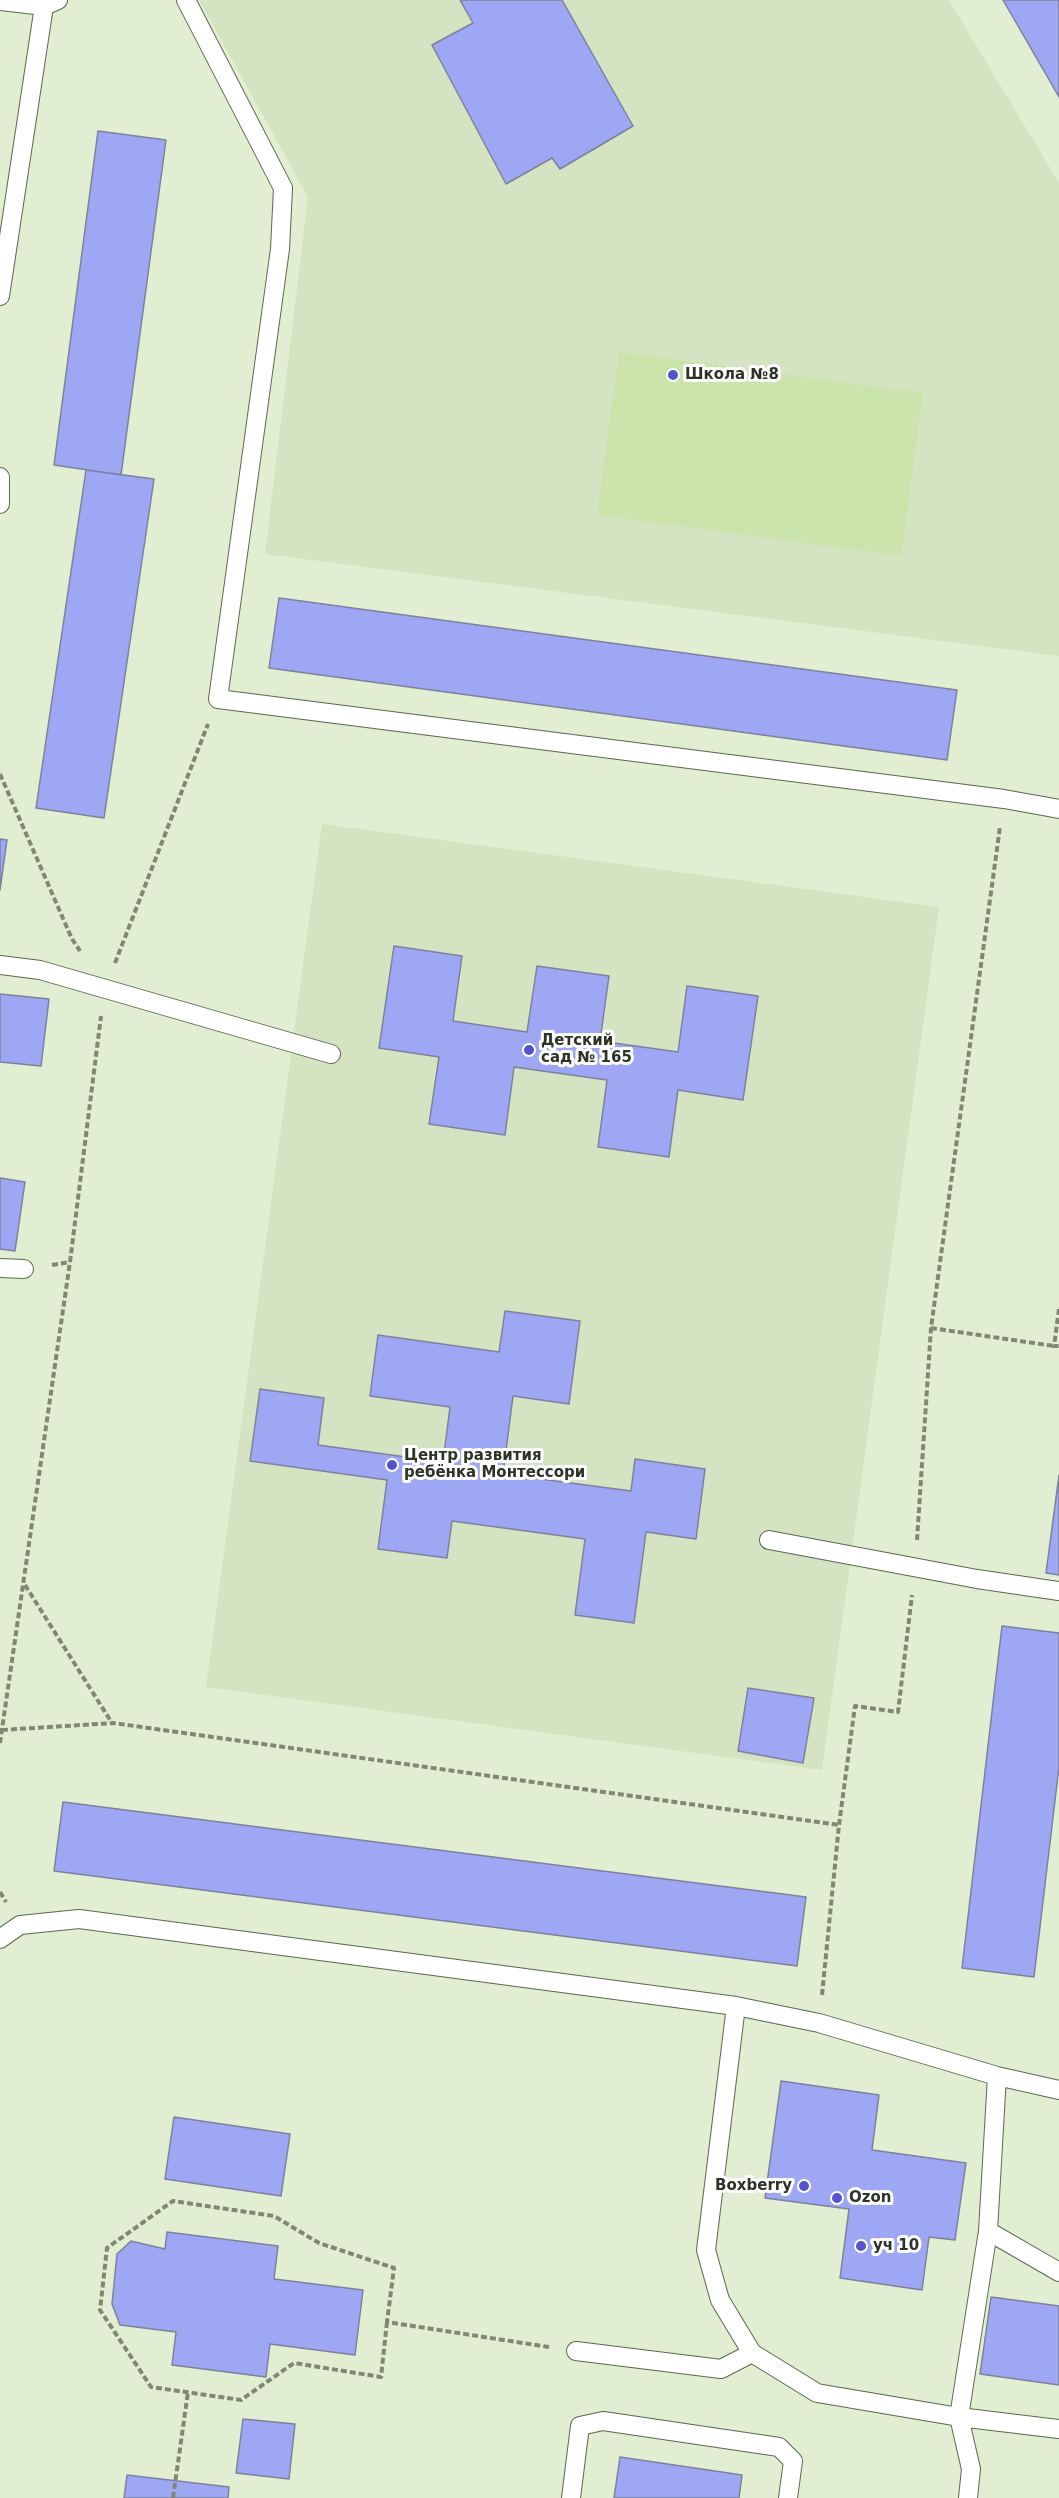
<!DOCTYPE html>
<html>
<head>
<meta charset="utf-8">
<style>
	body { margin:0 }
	canvas { display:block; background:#e1eed1 }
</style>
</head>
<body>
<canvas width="1059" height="2498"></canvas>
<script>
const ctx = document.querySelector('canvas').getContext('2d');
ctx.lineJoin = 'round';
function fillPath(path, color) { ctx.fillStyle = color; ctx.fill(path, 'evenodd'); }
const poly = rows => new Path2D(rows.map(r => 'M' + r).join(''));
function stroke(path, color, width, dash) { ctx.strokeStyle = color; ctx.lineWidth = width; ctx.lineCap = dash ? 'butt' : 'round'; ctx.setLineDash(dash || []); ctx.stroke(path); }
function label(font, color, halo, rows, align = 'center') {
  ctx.font = font + ' "DejaVu Sans",sans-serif'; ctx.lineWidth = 6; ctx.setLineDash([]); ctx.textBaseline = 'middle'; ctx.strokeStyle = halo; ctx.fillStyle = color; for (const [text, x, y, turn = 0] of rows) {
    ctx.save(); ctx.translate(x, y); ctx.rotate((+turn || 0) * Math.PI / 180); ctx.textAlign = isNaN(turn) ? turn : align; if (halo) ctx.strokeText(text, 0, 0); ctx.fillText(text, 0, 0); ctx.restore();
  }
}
fillPath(poly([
	[199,0,949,0,1059,183,1059,656,265,554,308,197],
	[322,824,939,907,822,1770,206,1687]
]), '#d4e3c1');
fillPath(poly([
	[619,352,923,393,901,556,597,515]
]), '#cae4ab');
const building = poly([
	[460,0,562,0,633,126,560,169,552,158,506,184,432,45,473,23,460,0],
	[1003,0,1059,0,1059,97,1003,0],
	[98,131,166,140,121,475,54,465,98,131],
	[86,470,154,479,104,818,36,808,86,470],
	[279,598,957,690,947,760,269,668,279,598],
	[0,839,7,840,0,890,0,839],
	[394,946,462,956,453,1021,527,1032,537,966,609,976,600,1041,678,1052,687,986,758,996,743,1100,678,1090,669,1157,598,1147,607,1080,514,1067,505,1135,429,1124,439,1057,379,1048,394,946],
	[0,994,49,999,41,1066,0,1062,0,994],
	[0,1178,25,1182,15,1251,0,1249,0,1178],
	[505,1311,580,1321,569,1404,513,1396,503,1474,631,1491,635,1459,705,1469,696,1539,646,1532,634,1623,575,1615,585,1539,452,1521,447,1558,378,1549,387,1480,250,1461,260,1389,324,1398,318,1445,443,1462,450,1407,370,1396,378,1335,499,1352,505,1311],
	[1059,1475,1059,1575,1046,1573,1059,1475],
	[1002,1626,1059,1633,1059,1767,1034,1977,962,1968,1002,1626],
	[748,1688,814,1698,803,1763,738,1751,748,1688],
	[63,1802,806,1897,797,1966,54,1871,63,1802],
	[781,2081,879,2095,872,2150,966,2163,955,2240,929,2237,922,2290,840,2278,849,2209,765,2198,781,2081],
	[174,2117,290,2134,281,2196,165,2179,174,2117],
	[167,2232,278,2246,274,2279,363,2290,355,2355,270,2344,266,2377,172,2365,176,2332,120,2325,112,2304,117,2254,131,2241,165,2249,167,2232],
	[991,2297,1059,2306,1059,2385,980,2374,991,2297],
	[243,2419,295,2424,289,2479,236,2473,243,2419],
	[620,2457,742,2475,739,2498,614,2498,620,2457],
	[127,2475,229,2487,228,2498,124,2498,127,2475]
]);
fillPath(building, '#9ea7f4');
stroke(building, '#7d819b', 1.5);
const lane = poly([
	[186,0,283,188,280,249,218,699,1004,799,1059,809],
	[0,1,44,6,58,0],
	[0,296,44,6],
	[0,477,0,504],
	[0,965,40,970,331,1054],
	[0,1268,24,1269],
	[769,1540,977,1579,1059,1591],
	[0,1939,20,1925,79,1919,736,2006,819,2023,997,2076,1059,2090],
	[736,2006,706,2250,720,2300,752,2353,817,2393,959,2417,1059,2429],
	[988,2231,1059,2272],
	[576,2351,721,2369,752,2353],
	[571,2498,580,2426,603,2421,779,2447,793,2461,788,2498],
	[968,2498,971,2469,959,2417,988,2231,997,2076]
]);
stroke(lane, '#5c674f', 20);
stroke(poly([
	[0,774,72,939,80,951],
	[115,963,208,724],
	[52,1265,70,1262],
	[1059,1309,1054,1346,1059,1346],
	[931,1328,1054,1346],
	[917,1540,931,1328,1000,827],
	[25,1585,112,1723],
	[2,1730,113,1723,839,1825],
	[0,1743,70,1262,101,1016],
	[0,1892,6,1902],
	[822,1995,839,1825,855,1706,898,1712,912,1595],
	[387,2322,381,2377,294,2363,241,2400,151,2387,100,2310,107,2248,173,2201,274,2216,319,2243,394,2268,387,2322,549,2347],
	[173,2498,188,2392]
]), '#808875', 4, [6, 3]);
stroke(lane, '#fff', 18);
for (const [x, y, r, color] of [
	[673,375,6,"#5554cc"],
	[529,1050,6,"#5554cc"],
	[392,1465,6,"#5554cc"],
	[804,2186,6,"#5554cc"],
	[837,2198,6,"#5554cc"],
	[861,2246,6,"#5554cc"]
]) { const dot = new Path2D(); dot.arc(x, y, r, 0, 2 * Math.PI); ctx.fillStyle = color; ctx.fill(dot); stroke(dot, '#fff', 2); }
label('bold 15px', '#2e3328', '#fff', [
	["Школа №8",685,375],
	["Детский",541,1041],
	["сад № 165",541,1058],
	["Центр развития",404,1456],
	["ребёнка Монтессори",404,1473],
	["Boxberry",792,2186,"right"],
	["Ozon",849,2198],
	["уч 10",873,2246]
], 'left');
</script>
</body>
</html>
